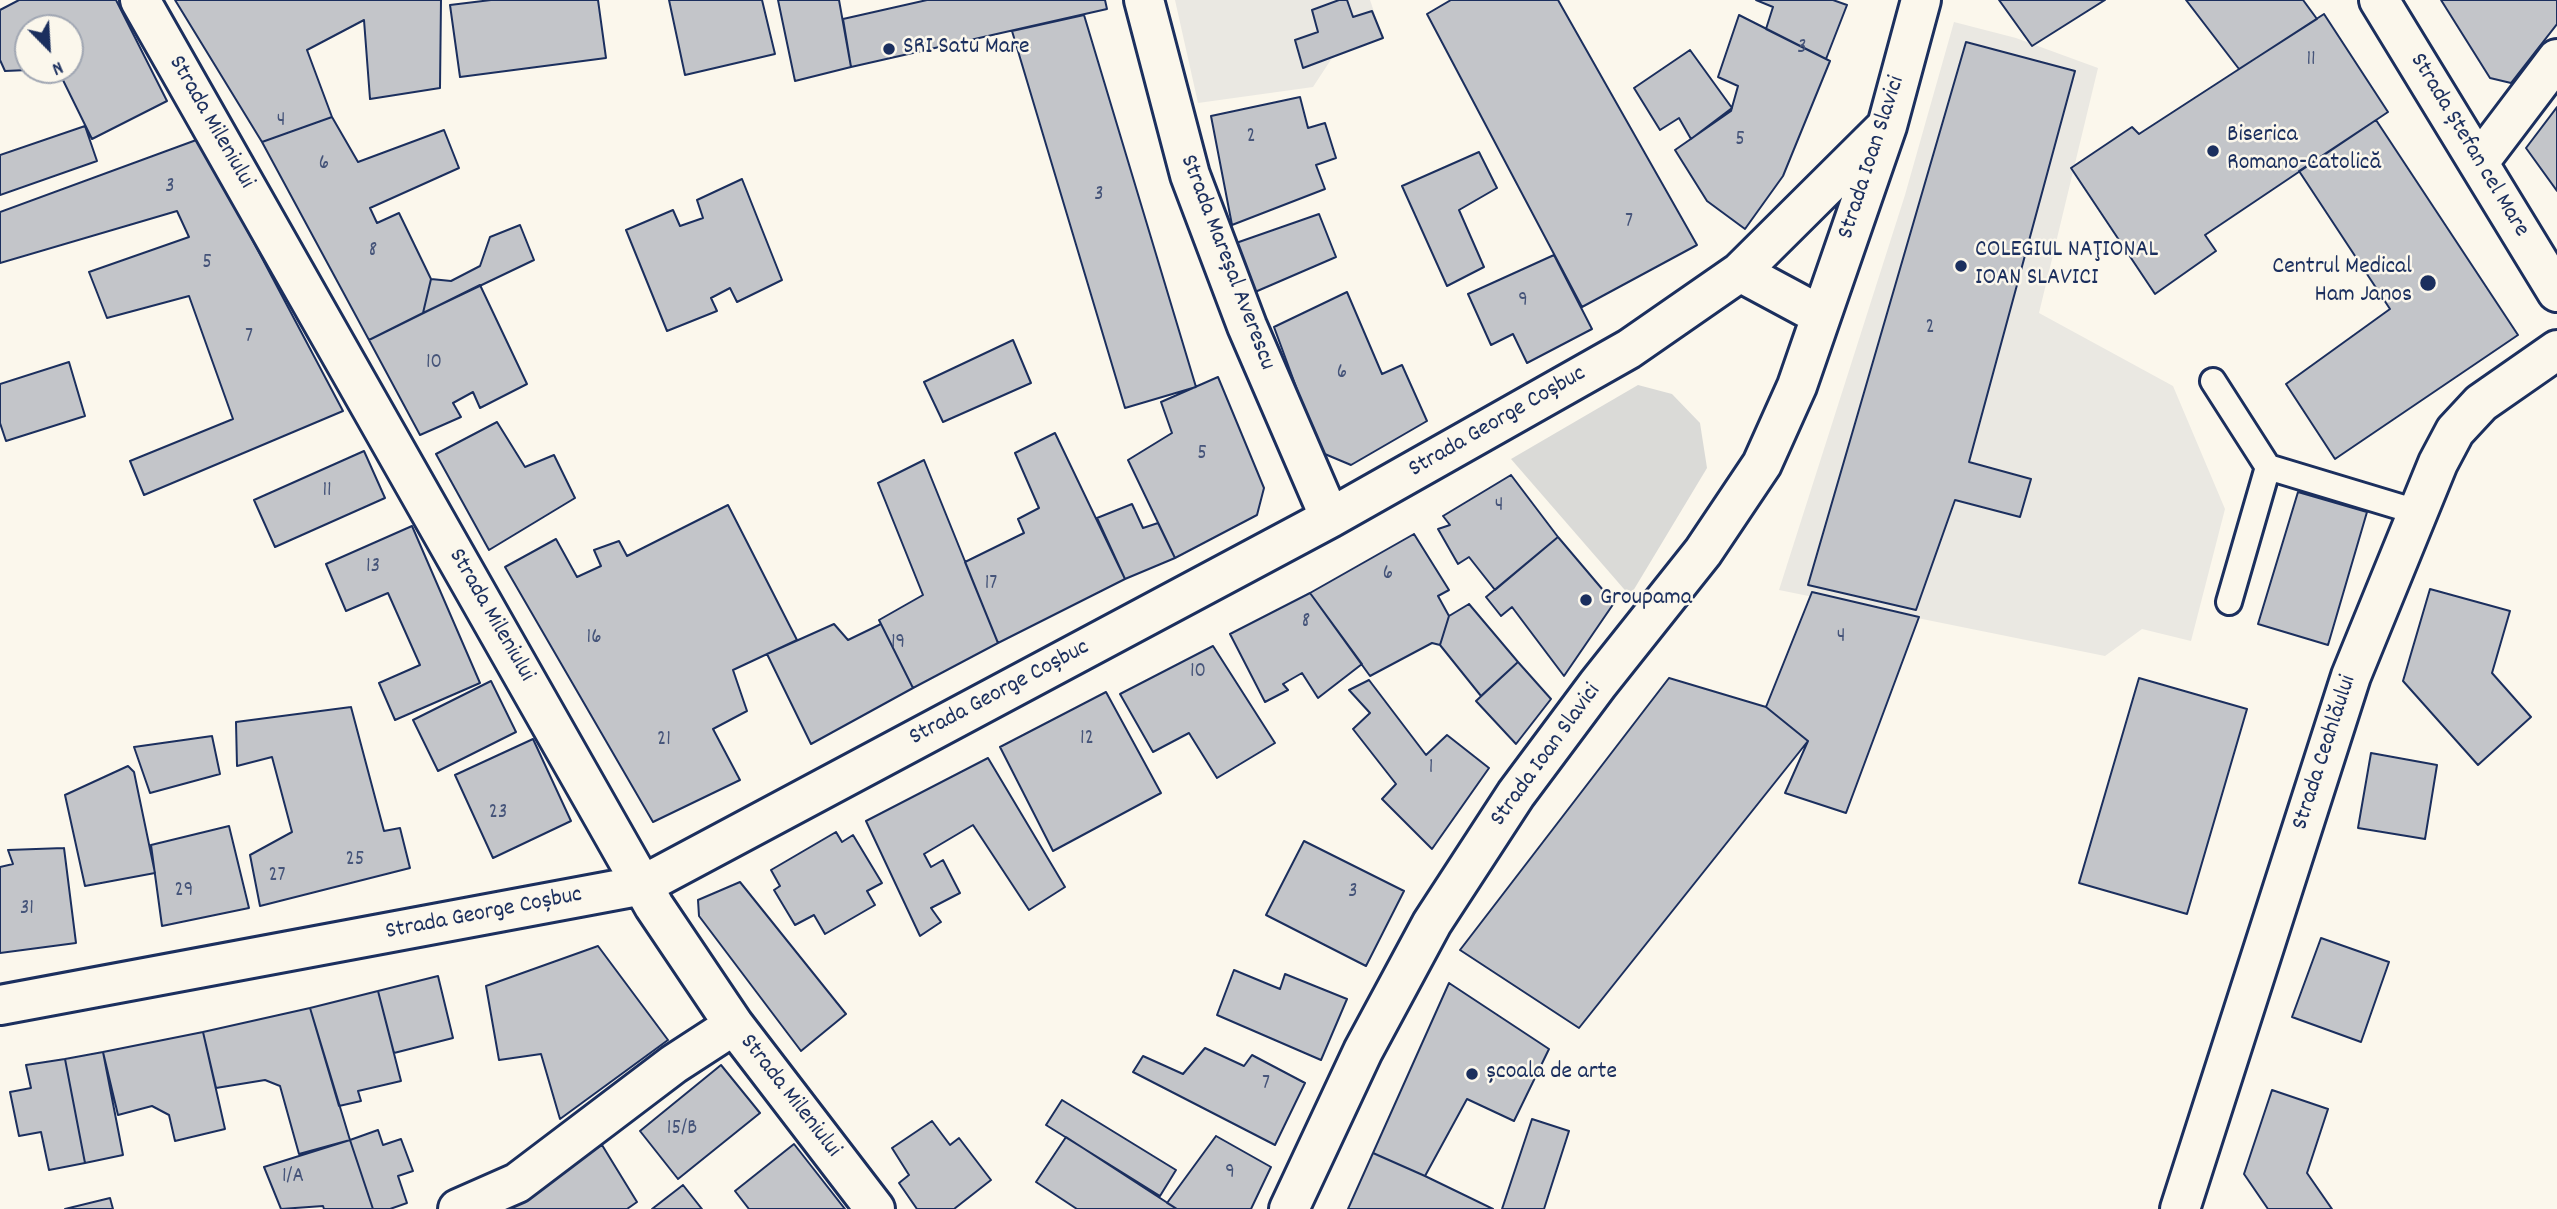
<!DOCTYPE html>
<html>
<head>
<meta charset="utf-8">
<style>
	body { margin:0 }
	#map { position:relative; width:2557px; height:1209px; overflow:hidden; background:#fbf7ec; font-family:Dekko,sans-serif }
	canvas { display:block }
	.north { position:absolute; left:14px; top:14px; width:70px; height:70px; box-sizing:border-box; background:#fbf7ec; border:2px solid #a1a7b3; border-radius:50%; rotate:156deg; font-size:19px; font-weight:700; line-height:28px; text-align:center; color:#1b2f5e }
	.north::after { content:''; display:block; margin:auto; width:24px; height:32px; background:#1b2f5e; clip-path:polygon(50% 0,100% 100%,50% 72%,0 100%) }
</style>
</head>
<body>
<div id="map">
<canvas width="2557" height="1209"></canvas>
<div class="north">N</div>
</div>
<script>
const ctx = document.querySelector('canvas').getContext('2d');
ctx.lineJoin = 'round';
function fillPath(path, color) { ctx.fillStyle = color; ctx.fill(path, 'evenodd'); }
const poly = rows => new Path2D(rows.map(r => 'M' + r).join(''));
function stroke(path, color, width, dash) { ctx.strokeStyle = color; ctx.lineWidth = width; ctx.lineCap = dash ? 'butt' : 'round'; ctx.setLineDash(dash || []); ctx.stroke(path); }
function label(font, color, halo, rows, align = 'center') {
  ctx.font = font + ' Dekko,sans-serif'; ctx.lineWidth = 5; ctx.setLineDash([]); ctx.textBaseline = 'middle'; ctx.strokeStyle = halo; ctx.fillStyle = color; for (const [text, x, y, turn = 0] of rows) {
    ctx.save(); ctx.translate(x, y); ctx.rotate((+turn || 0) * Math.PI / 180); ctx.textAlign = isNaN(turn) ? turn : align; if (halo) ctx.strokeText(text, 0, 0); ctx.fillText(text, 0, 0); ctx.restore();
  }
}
fillPath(poly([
	[1175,0,1370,0,1383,38,1332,58,1313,87,1198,103],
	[1954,22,2016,38,2098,68,2039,313,2173,386,2225,509,2191,641,2142,629,2105,656,1779,590,1905,195]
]), '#eae8e2');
fillPath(poly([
	[1638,385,1672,394,1700,423,1707,468,1630,596,1511,459]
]), '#dadad7');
const building = poly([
	[19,0,116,0,167,101,92,139,58,70,70,70,70,28,28,28,28,70,5,71,0,60,0,10,19,0],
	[175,0,441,0,440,88,370,99,364,20,307,50,332,117,262,142,175,0],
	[491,0,598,0,606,58,460,77,450,5,491,0],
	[669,0,762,0,775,54,685,75,669,0],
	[778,0,839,0,851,67,795,81,778,0],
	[927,0,1105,0,1107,9,851,67,843,19,927,0],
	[1339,0,1347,0,1353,17,1372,11,1383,38,1303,68,1295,40,1318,32,1312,10,1339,0],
	[1451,0,1558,0,1697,245,1582,307,1427,14,1451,0],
	[1756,0,1833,0,1847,5,1826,59,1766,29,1773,7,1756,0],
	[1999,0,2105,0,2032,46,1999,0],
	[2186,0,2303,0,2317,19,2239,69,2186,0],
	[2441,0,2557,0,2557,24,2511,83,2490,78,2441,0],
	[2324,14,2388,112,2205,235,2216,251,2155,294,2071,168,2132,127,2139,134,2324,14],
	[1084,15,1196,387,1125,408,1012,31,1084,15],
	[1739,15,1830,61,1783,176,1745,229,1707,201,1675,150,1731,111,1738,86,1718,77,1739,15],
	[1966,42,2075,71,1969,462,2031,479,2020,517,1955,500,1916,610,1808,585,1966,42],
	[1690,50,1732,108,1691,139,1679,118,1660,130,1634,88,1690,50],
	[1300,97,1308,128,1325,123,1336,158,1316,165,1325,189,1232,225,1211,116,1300,97],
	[2557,107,2557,191,2526,148,2557,107],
	[332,117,358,162,444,130,459,168,370,208,377,223,399,213,431,279,423,313,369,340,262,142,332,117],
	[2376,120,2518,335,2335,459,2286,384,2390,309,2299,171,2376,120],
	[85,126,97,161,0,195,0,155,85,126],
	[199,139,343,411,144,495,130,461,233,419,189,296,107,318,89,272,189,237,177,211,0,263,0,212,199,139],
	[1479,152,1497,188,1459,210,1484,267,1447,286,1402,186,1479,152],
	[742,179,782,280,737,302,730,288,711,298,717,311,667,331,626,230,673,210,680,226,703,218,697,200,742,179],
	[1319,214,1336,257,1255,292,1236,243,1319,214],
	[520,225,534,260,423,313,431,279,451,281,480,266,490,237,520,225],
	[1554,255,1592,329,1527,363,1513,334,1491,345,1468,294,1554,255],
	[480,285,527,384,480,408,473,392,453,403,461,417,420,435,369,340,480,285],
	[1347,292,1382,374,1402,365,1427,421,1351,465,1320,452,1274,327,1347,292],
	[1013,340,1031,383,943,422,924,382,1013,340],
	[69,362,85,416,6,441,0,423,0,384,69,362],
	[1218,377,1264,488,1257,515,1175,558,1128,460,1172,433,1161,402,1218,377],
	[497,422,525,467,554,455,575,498,489,550,436,454,497,422],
	[1055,433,1125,579,998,643,965,562,1024,533,1018,519,1039,508,1015,453,1055,433],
	[364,451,385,498,275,547,254,500,364,451],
	[924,460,998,643,913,688,879,620,923,595,878,483,924,460],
	[1511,475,1558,537,1495,590,1469,557,1458,564,1438,529,1450,525,1443,516,1511,475],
	[2298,492,2367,512,2328,645,2258,624,2298,492],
	[1132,504,1143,528,1158,523,1175,558,1125,579,1097,518,1132,504],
	[728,505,797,640,733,670,747,711,713,729,740,780,653,822,505,567,556,539,577,577,601,566,594,550,619,541,627,556,728,505],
	[412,526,480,683,395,720,379,683,420,665,388,593,346,611,326,564,412,526],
	[1414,534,1449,590,1438,596,1449,616,1440,645,1432,643,1370,676,1310,593,1414,534],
	[1558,537,1614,603,1564,676,1512,607,1501,616,1486,597,1558,537],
	[2430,589,2510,611,2492,673,2531,717,2478,765,2403,681,2430,589],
	[1812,592,1919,617,1846,813,1785,793,1808,741,1766,707,1812,592],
	[1310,593,1362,664,1318,698,1302,673,1283,684,1288,690,1265,702,1230,634,1310,593],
	[1469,604,1518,662,1481,696,1440,645,1449,616,1469,604],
	[834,624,848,640,881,624,913,688,811,744,767,654,834,624],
	[1213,646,1275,743,1217,778,1189,733,1153,752,1120,694,1213,646],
	[1518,662,1551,699,1516,744,1476,701,1518,662],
	[1669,678,1766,707,1808,741,1579,1028,1460,950,1669,678],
	[2139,678,2247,709,2187,914,2079,883,2139,678],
	[1369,680,1426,755,1447,735,1489,768,1432,849,1382,799,1396,784,1353,729,1370,713,1349,690,1369,680],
	[491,681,516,732,438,771,413,720,491,681],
	[1106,692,1161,793,1053,851,1000,747,1106,692],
	[351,707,384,831,400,828,410,868,260,906,250,855,292,832,272,757,237,766,236,722,351,707],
	[212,736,220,774,150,793,134,747,212,736],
	[533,739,571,821,493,858,455,775,533,739],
	[2371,753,2437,765,2425,839,2358,828,2371,753],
	[988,758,1065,887,1029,910,973,825,924,854,931,867,943,860,960,893,931,908,941,922,920,936,866,821,988,758],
	[128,766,134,772,155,873,85,886,65,795,128,766],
	[229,826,249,908,162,926,151,845,229,826],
	[836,832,842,842,853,835,882,883,867,891,875,905,825,934,814,915,795,925,774,890,780,886,771,870,836,832],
	[1304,841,1404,891,1366,966,1266,915,1304,841],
	[64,848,76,943,0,953,0,867,13,864,8,850,64,848],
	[740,882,846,1014,801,1051,699,916,698,900,740,882],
	[2321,938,2389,962,2361,1042,2292,1017,2321,938],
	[598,946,668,1040,560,1119,541,1054,499,1060,486,986,598,946],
	[1234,970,1280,989,1285,974,1347,999,1321,1060,1217,1015,1234,970],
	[438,976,453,1038,394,1053,378,991,438,976],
	[1449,983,1549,1049,1514,1121,1467,1099,1425,1176,1373,1153,1449,983],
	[378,991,401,1081,358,1091,361,1101,339,1106,310,1008,378,991],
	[310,1008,350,1140,299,1154,280,1086,265,1080,216,1088,203,1032,310,1008],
	[203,1032,225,1129,175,1141,169,1115,152,1106,118,1115,103,1052,203,1032],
	[1205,1048,1244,1066,1252,1055,1305,1083,1275,1145,1133,1072,1143,1056,1183,1074,1205,1048],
	[103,1052,123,1155,85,1163,65,1059,103,1052],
	[65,1059,85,1163,49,1170,41,1132,19,1136,10,1092,31,1088,26,1065,65,1059],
	[721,1065,760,1113,678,1179,640,1131,721,1065],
	[2272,1090,2328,1109,2307,1173,2332,1209,2268,1209,2244,1174,2272,1090],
	[1062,1100,1176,1170,1160,1196,1046,1125,1062,1100],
	[1532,1119,1569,1131,1544,1209,1502,1209,1532,1119],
	[932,1121,950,1145,959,1138,991,1180,954,1209,917,1209,899,1183,909,1175,892,1148,932,1121],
	[378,1130,383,1145,401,1139,413,1171,398,1176,407,1203,390,1209,373,1209,350,1140,378,1130],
	[1216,1136,1271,1167,1251,1209,1177,1209,1167,1203,1216,1136],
	[1066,1137,1177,1209,1077,1209,1036,1182,1066,1137],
	[350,1140,373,1209,324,1209,323,1206,281,1209,264,1167,350,1140],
	[794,1144,845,1209,749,1209,735,1191,794,1144],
	[602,1145,637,1202,627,1209,497,1209,602,1145],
	[1373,1153,1425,1176,1493,1209,1348,1209,1373,1153],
	[683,1185,702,1209,652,1209,683,1185],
	[110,1198,113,1209,65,1209,110,1198]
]);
fillPath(building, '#c3c5c9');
stroke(building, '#1b2f5e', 2);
const service = poly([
	[2213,381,2268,467,2417,512],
	[2229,602,2268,467]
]);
const minor = poly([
	[140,0,654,906,734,1025,875,1209],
	[1144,0,1190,175,1247,326,1330,518],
	[2479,162,2557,59],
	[1740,272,1820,315],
	[0,1005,643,885,1330,518,1629,349,1740,272,1887,126],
	[458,1209,517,1183,674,1064,734,1025],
	[1289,1209,1363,1051,1432,923,1516,794,1598,684,1703,552,1762,464,1797,386,1887,126,1921,0],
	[2180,1209,2351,676,2438,463,2455,431,2481,403,2557,350]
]);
const primary = poly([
	[2379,0,2557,292]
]);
stroke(service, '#1b2f5e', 30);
stroke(minor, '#1b2f5e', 44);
stroke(primary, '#1b2f5e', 44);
stroke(service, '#fbf7ec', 24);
stroke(minor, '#fbf7ec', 38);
stroke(primary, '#fbf7ec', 38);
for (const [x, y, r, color] of [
	[889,49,7,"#1b2f5e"],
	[2213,151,7,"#1b2f5e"],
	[1961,266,7,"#1b2f5e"],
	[2428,283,9,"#1b2f5e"],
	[1586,600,7,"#1b2f5e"],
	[1472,1074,7,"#1b2f5e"]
]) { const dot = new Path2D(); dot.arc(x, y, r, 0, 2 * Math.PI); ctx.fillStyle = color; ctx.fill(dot); stroke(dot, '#fbf7ec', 2.5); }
label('21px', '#455479', null, [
	["3",1802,49],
	["11",2311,61],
	["4",281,122],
	["2",1251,138],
	["5",1740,141],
	["6",324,165],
	["3",170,188],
	["3",1099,196],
	["7",1629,223],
	["8",373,252],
	["5",207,264],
	["9",1523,302],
	["2",1930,329],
	["7",249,338],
	["10",434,364],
	["6",1342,374],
	["5",1202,455],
	["11",327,492],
	["4",1499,507],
	["13",373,568],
	["6",1388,575],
	["17",991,585],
	["8",1306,623],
	["4",1841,638],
	["16",594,639],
	["19",898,644],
	["10",1198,673],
	["12",1087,740],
	["21",664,741],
	["1",1431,769],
	["23",498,814],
	["25",355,861],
	["27",277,877],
	["29",184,892],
	["3",1353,893],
	["31",27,910],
	["7",1266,1085],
	["15/B",682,1130],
	["9",1230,1174],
	["1/A",293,1178]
]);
label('24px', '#1b2f5e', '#fbf7ec', [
	["SRI Satu Mare",903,49],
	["Biserica",2227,137],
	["Romano-Catolică",2227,165],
	["COLEGIUL NAŢIONAL",1975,252],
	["IOAN SLAVICI",1975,280],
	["Centrul Medical",2412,269,"right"],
	["Ham Janos",2412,297,"right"],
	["Groupama",1600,600],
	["școala de arte",1486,1074]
], 'left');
label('24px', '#1b2f5e', '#fbf7ec', [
	["Strada Mileniului",210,123,60],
	["Strada Ștefan cel Mare",2468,146,59],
	["Strada Ioan Slavici",1873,158,-72],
	["Strada Mareșal Averescu",1226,263,69],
	["Strada George Coșbuc",1498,423,-30],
	["Strada Mileniului",490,616,60],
	["Strada George Coșbuc",1000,694,-28],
	["Strada Ceahlăului",2326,753,-72],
	["Strada Ioan Slavici",1547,756,-54],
	["Strada George Coșbuc",484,915,-11],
	["Strada Mileniului",789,1097,52]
]);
</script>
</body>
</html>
